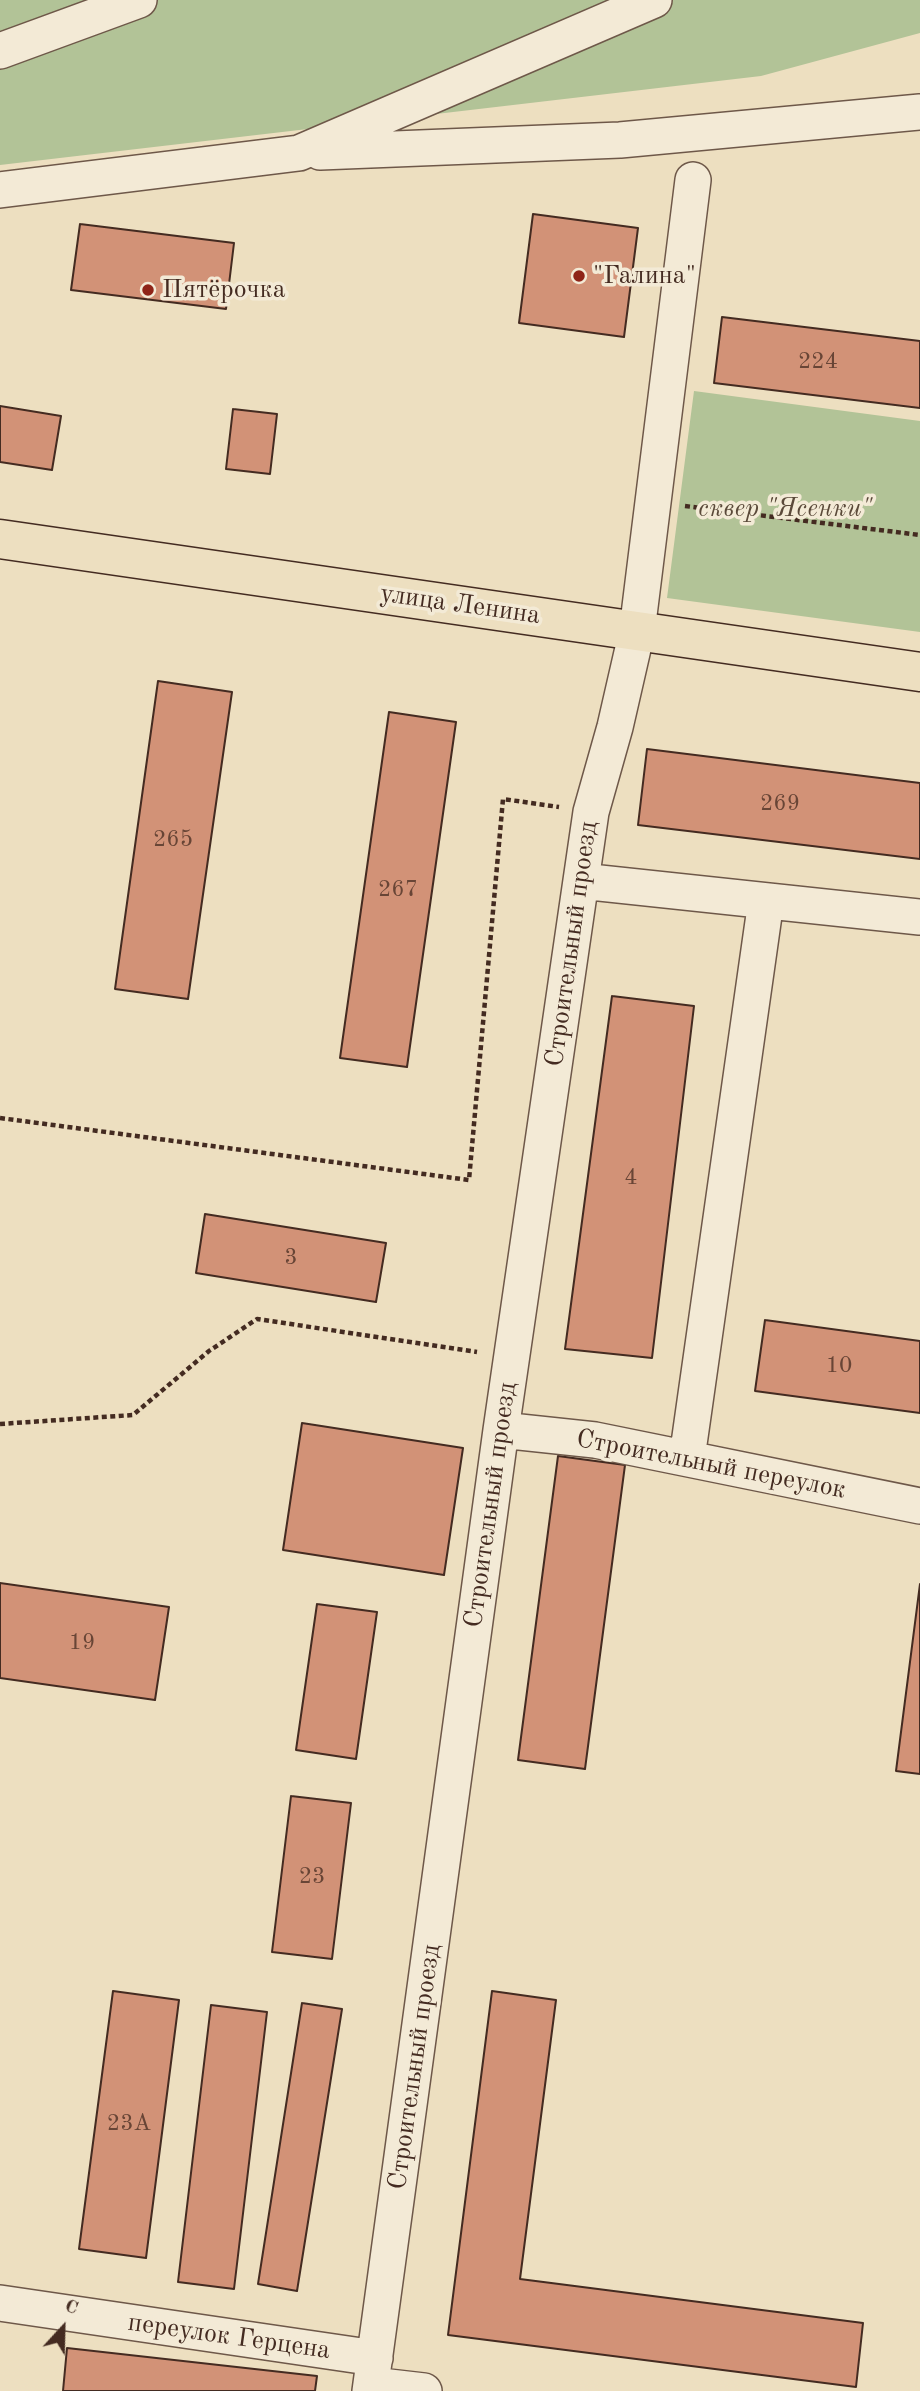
<!DOCTYPE html>
<html>
<head>
<meta charset="utf-8">
<style>
	body { margin:0 }
	#map { position:relative; width:920px; height:2391px; overflow:hidden; background:#eddfc0; font-family:"Old Standard TT",serif }
	canvas { display:block }
	.north { position:absolute; left:28px; top:2293px; width:70px; height:70px; -webkit-text-stroke:5px #f3ead6; paint-order:stroke; rotate:22deg; font-size:19px; font-weight:700; line-height:28px; text-align:center; color:#442b21 }
	.north::after { content:''; display:block; margin:auto; width:24px; height:32px; background:#442b21; clip-path:polygon(50% 0,100% 100%,50% 72%,0 100%) }
</style>
</head>
<body>
<div id="map">
<canvas width="920" height="2391"></canvas>
<div class="north">С</div>
</div>
<script>
const ctx = document.querySelector('canvas').getContext('2d');
ctx.lineJoin = 'round';
function fillPath(path, color) { ctx.fillStyle = color; ctx.fill(path, 'evenodd'); }
const poly = rows => new Path2D(rows.map(r => 'M' + r).join(''));
function stroke(path, color, width, dash) { ctx.strokeStyle = color; ctx.lineWidth = width; ctx.lineCap = dash ? 'butt' : 'round'; ctx.setLineDash(dash || []); ctx.stroke(path); }
function label(font, color, halo, rows, align = 'center') {
  ctx.font = font + ' "Old Standard TT",serif'; ctx.lineWidth = 7; ctx.setLineDash([]); ctx.textBaseline = 'middle'; ctx.strokeStyle = halo; ctx.fillStyle = color; for (const [text, x, y, turn = 0] of rows) {
    ctx.save(); ctx.translate(x, y); ctx.rotate((+turn || 0) * Math.PI / 180); ctx.textAlign = isNaN(turn) ? turn : align; if (halo) ctx.strokeText(text, 0, 0); ctx.fillText(text, 0, 0); ctx.restore();
  }
}
fillPath(poly([
	[0,0,920,0,920,33,761,76,0,165],
	[694,391,920,421,920,632,667,598]
]), '#b2c397');
const building = poly([
	[533,214,638,228,624,337,519,323,533,214],
	[80,224,234,243,226,309,71,290,80,224],
	[722,317,920,341,920,408,714,383,722,317],
	[0,406,61,416,52,470,0,462,0,406],
	[233,409,277,414,270,474,226,469,233,409],
	[158,681,232,692,188,999,115,989,158,681],
	[389,712,456,722,407,1067,340,1058,389,712],
	[647,749,920,783,920,859,638,825,647,749],
	[612,996,694,1006,652,1358,565,1349,612,996],
	[205,1214,386,1243,376,1302,196,1273,205,1214],
	[765,1320,920,1341,920,1413,755,1391,765,1320],
	[302,1423,463,1448,444,1575,283,1550,302,1423],
	[558,1456,625,1465,585,1769,518,1760,558,1456],
	[0,1583,169,1607,155,1700,0,1678,0,1583],
	[920,1584,920,1774,896,1771,920,1584],
	[317,1604,377,1612,356,1759,296,1750,317,1604],
	[291,1796,351,1803,332,1959,272,1952,291,1796],
	[113,1991,179,2000,146,2258,79,2249,113,1991],
	[492,1991,556,2000,520,2279,863,2323,856,2387,448,2335,492,1991],
	[302,2003,342,2009,297,2291,258,2284,302,2003],
	[211,2005,267,2012,234,2289,178,2282,211,2005],
	[67,2348,317,2376,315,2391,63,2391,67,2348]
]);
fillPath(building, '#d29277');
stroke(building, '#442b21', 2);
const minor = poly([
	[0,51,139,0],
	[320,152,620,140,920,112],
	[0,190,299,153,654,0],
	[581,881,920,917],
	[501,1430,595,1440,920,1506],
	[687,1458,766,901],
	[0,2303,375,2358],
	[372,2385,424,2391],
	[370,2391,501,1430,591,812,615,727,637,631,693,180]
]);
const major = poly([
	[0,539,920,672]
]);
stroke(minor, '#6e5849', 38);
stroke(major, '#442b21', 41);
stroke(poly([
	[685,506,920,535],
	[0,1118,469,1180,503,799,559,807],
	[0,1424,133,1415,209,1351,257,1319,477,1352]
]), '#442b21', 4.5, [5, 3.5]);
stroke(minor, '#f3ead6', 35);
stroke(major, '#eddfc0', 38);
for (const [x, y, r, color] of [
	[579,276,7,"#8f2418"],
	[148,290,7,"#8f2418"]
]) { const dot = new Path2D(); dot.arc(x, y, r, 0, 2 * Math.PI); ctx.fillStyle = color; ctx.fill(dot); stroke(dot, '#f3ead6', 2.5); }
label('23px', '#684536', null, [
	["224",818,362],
	["269",780,804],
	["265",173,840],
	["267",398,890],
	["4",631,1178],
	["3",291,1258],
	["10",839,1366],
	["19",82,1643],
	["23",312,1877],
	["23А",129,2124]
]);
label('26px', '#442b21', '#f3ead6', [
	["\"Галина\"",593,276],
	["Пятёрочка",162,290]
], 'left');
label('italic 26px', '#5a4939', '#f3ead6', [
	["сквер \"Ясенки\"",785,509]
]);
label('26px', '#442b21', '#f3ead6', [
	["улица Ленина",460,605,8],
	["Строительный проезд",572,944,-82],
	["Строительный переулок",711,1465,11],
	["Строительный проезд",491,1505,-82],
	["Строительный проезд",415,2067,-82],
	["переулок Герцена",229,2337,8]
]);
</script>
</body>
</html>
